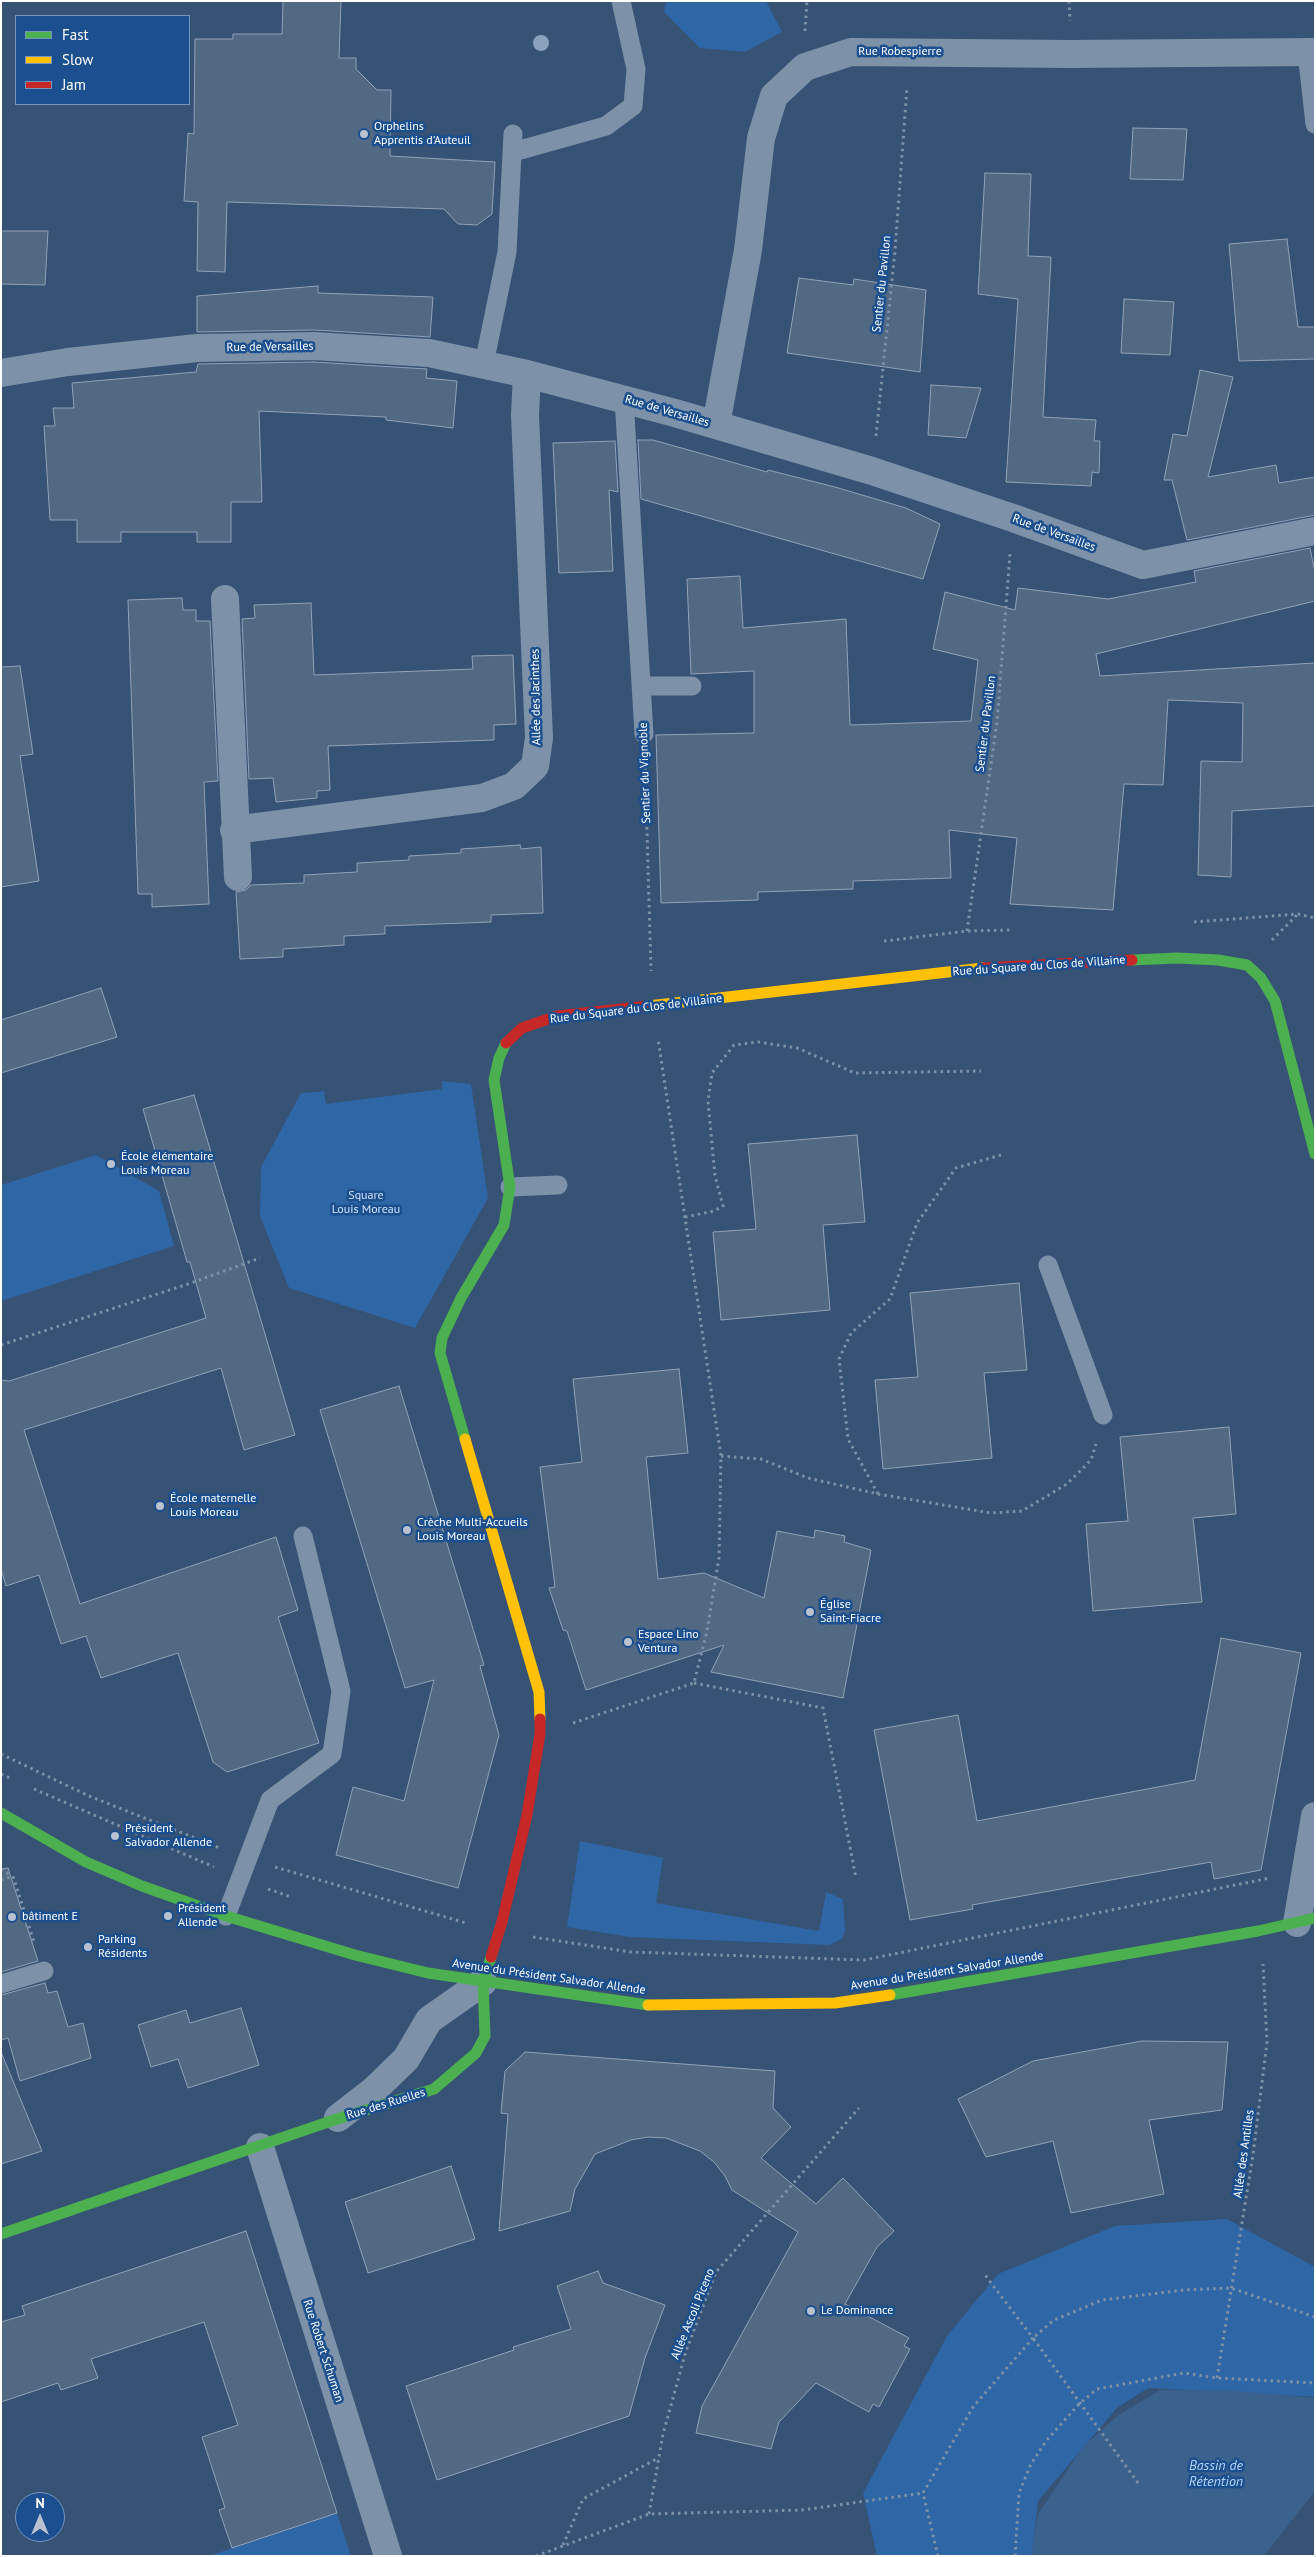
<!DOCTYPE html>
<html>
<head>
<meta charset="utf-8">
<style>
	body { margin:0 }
	#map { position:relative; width:1316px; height:2557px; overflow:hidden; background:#365274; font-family:"PT Sans",sans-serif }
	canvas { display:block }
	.frame { position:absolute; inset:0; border:2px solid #fff; pointer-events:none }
	.legend { position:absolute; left:15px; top:15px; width:175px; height:90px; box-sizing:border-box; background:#1b4f8f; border:1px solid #7695bc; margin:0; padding:6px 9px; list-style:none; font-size:15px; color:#fff }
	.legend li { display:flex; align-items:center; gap:10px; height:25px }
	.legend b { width:25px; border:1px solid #7695bc }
	.north { position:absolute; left:15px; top:2492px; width:50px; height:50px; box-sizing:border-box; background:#1b4f8f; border:1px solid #7695bc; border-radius:50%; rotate:0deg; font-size:14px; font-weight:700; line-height:20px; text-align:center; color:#fff }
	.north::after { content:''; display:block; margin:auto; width:18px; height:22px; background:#b9c2ce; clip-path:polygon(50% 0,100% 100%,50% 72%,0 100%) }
</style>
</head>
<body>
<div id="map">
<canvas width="1316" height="2557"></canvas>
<div class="frame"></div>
<ul class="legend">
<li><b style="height:6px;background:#4caf50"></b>Fast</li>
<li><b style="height:6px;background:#ffc107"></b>Slow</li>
<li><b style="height:6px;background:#c62828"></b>Jam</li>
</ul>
<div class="north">N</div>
</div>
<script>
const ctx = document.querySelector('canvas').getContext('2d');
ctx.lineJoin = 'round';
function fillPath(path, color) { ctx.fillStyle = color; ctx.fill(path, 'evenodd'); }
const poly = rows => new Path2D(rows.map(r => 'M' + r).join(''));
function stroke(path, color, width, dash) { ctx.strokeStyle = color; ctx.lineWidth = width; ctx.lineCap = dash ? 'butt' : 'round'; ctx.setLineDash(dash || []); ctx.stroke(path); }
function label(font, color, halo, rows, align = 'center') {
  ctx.font = font + ' "PT Sans",sans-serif'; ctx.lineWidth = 5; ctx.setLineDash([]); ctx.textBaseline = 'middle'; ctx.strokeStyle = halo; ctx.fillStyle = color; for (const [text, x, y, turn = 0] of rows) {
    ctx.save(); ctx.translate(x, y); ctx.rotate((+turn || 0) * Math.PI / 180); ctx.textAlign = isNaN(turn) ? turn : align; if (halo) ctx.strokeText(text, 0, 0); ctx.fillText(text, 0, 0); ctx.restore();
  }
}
fillPath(poly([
	[666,1,766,1,782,32,745,52,700,48,664,12],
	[442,1081,471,1084,488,1198,415,1328,289,1288,260,1216,261,1167,301,1093,324,1091,326,1104,442,1089],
	[96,1155,159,1191,174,1246,1,1301,1,1185],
	[580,1841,663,1858,656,1903,819,1931,826,1892,843,1899,845,1931,842,1939,829,1945,630,1937,567,1927],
	[1227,2219,1315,2267,1315,2397,1148,2388,1117,2408,1038,2501,1032,2556,877,2556,863,2493,947,2336,998,2274,1115,2226],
	[337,2513,351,2556,209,2556,232,2548]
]), '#2f66a5');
fillPath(poly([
	[1160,2390,1236,2391,1315,2398,1315,2491,1264,2556,1031,2556,1038,2514,1083,2447,1117,2416]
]), '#3b618d');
const building = poly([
	[283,1,341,1,339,58,356,58,356,69,377,90,391,90,390,156,495,162,492,214,477,225,458,224,444,209,227,202,225,272,197,271,198,202,184,201,188,133,194,134,195,39,233,39,233,34,282,34,283,1],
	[1133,128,1187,129,1183,180,1130,179,1133,128],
	[985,173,1031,174,1028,256,1051,257,1043,417,1096,420,1094,441,1100,441,1099,473,1092,472,1091,486,1006,482,1018,299,978,294,985,173],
	[1,231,48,231,45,285,1,284,1,231],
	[1287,239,1298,327,1315,327,1315,359,1239,361,1229,244,1287,239],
	[799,278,853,285,854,279,926,290,920,372,787,353,799,278],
	[318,286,318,293,433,297,430,337,314,330,197,332,197,296,318,286],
	[1124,299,1174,302,1170,355,1121,353,1124,299],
	[314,362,427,369,426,378,457,381,453,428,386,420,386,417,259,411,262,502,231,502,231,542,197,542,197,532,121,532,121,542,77,542,77,520,50,520,44,426,55,426,53,408,74,408,72,383,196,372,198,364,314,362],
	[1200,370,1233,377,1208,477,1276,465,1279,483,1315,477,1315,515,1187,540,1172,480,1164,480,1173,434,1187,436,1200,370],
	[931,385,981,388,966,438,928,435,931,385],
	[638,440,653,440,767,472,768,470,835,487,906,508,940,524,923,579,641,499,638,440],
	[615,441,618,492,609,490,613,571,559,573,553,443,615,441],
	[1310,548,1315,572,1315,601,1096,654,1100,676,1315,663,1315,806,1232,811,1231,877,1198,875,1201,761,1242,762,1243,703,1168,700,1163,785,1124,784,1113,910,1010,904,1017,838,949,830,951,878,853,881,853,889,758,892,758,900,661,903,656,735,754,733,754,671,691,674,687,579,740,576,743,628,846,619,850,725,971,721,978,660,933,649,945,592,1015,610,1018,588,1108,599,1196,582,1194,571,1310,548],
	[182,598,183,610,196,610,196,621,210,621,218,781,204,782,209,904,152,907,152,894,138,894,128,600,182,598],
	[311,603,314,675,473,669,472,656,513,655,516,724,494,725,494,740,328,746,330,790,317,791,317,798,276,802,273,778,249,779,242,619,255,618,254,605,311,603],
	[20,666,33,754,20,756,39,881,1,887,1,667,20,666],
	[520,845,521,849,541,847,543,913,491,915,491,922,385,926,385,934,344,936,344,945,283,949,283,957,240,959,236,892,246,890,251,885,304,883,304,875,357,872,357,863,409,860,409,856,461,853,461,849,520,845],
	[101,988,117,1037,1,1073,1,1020,101,988],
	[194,1095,295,1435,244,1450,221,1368,24,1430,80,1604,276,1537,298,1610,278,1617,319,1743,227,1772,213,1762,178,1653,101,1678,86,1636,61,1644,39,1575,6,1586,1,1569,1,1380,9,1381,206,1318,190,1262,187,1262,143,1109,194,1095],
	[857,1135,865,1222,823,1225,830,1310,721,1320,713,1232,756,1229,748,1144,857,1135],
	[1019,1283,1027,1370,984,1373,992,1458,883,1469,875,1380,918,1377,910,1293,1019,1283],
	[679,1369,688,1453,646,1457,658,1579,704,1573,764,1598,777,1531,814,1538,815,1530,845,1536,844,1542,871,1550,843,1698,711,1672,724,1645,586,1690,567,1631,563,1630,549,1588,555,1587,540,1467,582,1462,573,1379,679,1369],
	[399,1386,484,1665,480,1666,499,1735,458,1888,336,1855,353,1787,404,1801,434,1680,405,1688,320,1410,399,1386],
	[1229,1427,1236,1514,1193,1518,1202,1602,1093,1611,1086,1524,1128,1521,1120,1437,1229,1427],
	[1221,1638,1301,1653,1261,1870,1214,1879,1211,1862,972,1905,973,1909,910,1920,874,1730,958,1715,977,1821,1195,1780,1221,1638],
	[8,1868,38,1961,1,1972,1,1869,8,1868],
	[45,1983,48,1993,57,1991,68,2027,83,2023,91,2058,20,2081,8,2038,1,2040,1,1995,45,1983],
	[241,2008,259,2065,188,2088,178,2059,151,2067,138,2025,186,2010,190,2023,241,2008],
	[1142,2041,1228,2042,1222,2110,1149,2120,1164,2194,1071,2213,1053,2141,986,2157,958,2099,1033,2061,1142,2041],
	[1,2052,42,2151,1,2164,1,2052],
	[525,2052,775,2071,773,2108,791,2127,761,2158,816,2204,843,2178,894,2231,877,2247,845,2304,909,2338,904,2346,910,2349,879,2407,873,2404,869,2412,816,2383,779,2422,771,2449,696,2433,702,2406,798,2232,732,2190,725,2176,714,2162,700,2151,666,2138,648,2137,631,2140,595,2154,575,2189,570,2211,499,2231,508,2114,501,2113,505,2071,525,2052],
	[451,2166,475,2239,368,2273,345,2202,451,2166],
	[246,2231,337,2513,232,2548,219,2510,225,2508,202,2437,238,2425,204,2322,91,2359,98,2378,61,2390,58,2383,1,2402,1,2322,25,2315,22,2306,246,2231],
	[598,2271,603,2283,665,2305,645,2358,629,2416,437,2480,406,2386,514,2350,513,2347,571,2329,557,2286,598,2271]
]);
fillPath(building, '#526984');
stroke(building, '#92a2b6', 1);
stroke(poly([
	[1069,1,1070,21],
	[805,31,807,1],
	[876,436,895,251,907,87],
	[645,762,651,971],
	[1194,922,1298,914,1315,918],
	[967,931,997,722,1010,554],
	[1272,940,1298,914],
	[884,941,967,931,1010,930],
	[685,1217,714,1211,723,1206,715,1176,708,1101,712,1073,734,1045,758,1042,797,1048,855,1073,981,1071],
	[1,1345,191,1283,260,1258],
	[721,1456,761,1459,808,1478,878,1494,991,1513,1022,1511,1067,1484,1091,1460,1096,1444],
	[878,1494,848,1439,839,1359,851,1333,890,1299,917,1223,956,1168,1001,1155],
	[694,1683,823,1708,856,1878],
	[573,1723,694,1683,707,1631,719,1558,721,1456,658,1039],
	[1,1754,89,1796,220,1848],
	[1,1774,10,1778],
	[34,1789,214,1867],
	[275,1867,466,1923],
	[1,1869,12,1876],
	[1,1880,13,1876,34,1942],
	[268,1889,291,1897],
	[533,1937,631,1952,864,1960,1270,1878],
	[1217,2378,1253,2155,1267,2042,1263,1964],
	[1138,2483,1033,2338,1054,2320,1102,2300,1184,2290,1231,2288,1315,2317],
	[649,2514,663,2434,686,2351,716,2272,859,2108],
	[563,2545,583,2499,658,2458],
	[536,2556,649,2514,802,2510,923,2493],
	[938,2556,923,2493,973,2407,1033,2338,985,2275],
	[1015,2556,1019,2493,1031,2464,1046,2441,1079,2404,1097,2389,1184,2373,1217,2378,1315,2383]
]), '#7d92a8', 3, [2.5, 4]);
stroke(poly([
	[1307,52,1315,124],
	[513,152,606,126,633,106,636,69,621,1],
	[484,364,507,252,513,134],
	[624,398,644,734],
	[642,686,692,686],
	[510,1187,558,1185],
	[1048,1265,1103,1415],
	[226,1916,270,1800,332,1754,341,1691,303,1536],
	[1,1984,44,1971]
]), '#7d92a8', 19);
stroke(poly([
	[1,373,68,362,197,348,314,346,429,353,527,374,675,413,872,471,1013,518,1143,565,1315,531],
	[716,425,748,250,761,138,774,96,805,67,851,52,1070,54,1315,52],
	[225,599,238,877],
	[234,830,482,798,514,786,535,766,539,738,525,415,527,374],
	[1297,1923,1315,1816],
	[338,2118,374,2090,406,2059,429,2020,483,1982],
	[260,2147,388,2556]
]), '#7d92a8', 28);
stroke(poly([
	[1132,960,1177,958,1218,960,1247,965,1261,978,1275,1001,1315,1154],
	[465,1439,440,1353,442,1338,461,1298,504,1225,510,1187,494,1080,499,1058,506,1043],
	[1,1813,86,1862,142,1886,226,1916,355,1955,428,1973,648,2005],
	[890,1995,1258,1931,1315,1918],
	[1,2234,337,2119,434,2089,476,2053,485,2036,483,1982,491,1957]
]), '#4caf50', 11);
stroke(poly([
	[648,1006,983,968],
	[465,1439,539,1692,540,1719],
	[648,2005,835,2003,890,1995]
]), '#ffc107', 11);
stroke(poly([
	[983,968,1132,960],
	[506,1043,522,1028,557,1016,648,1006],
	[491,1957,502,1922,527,1815,540,1734,540,1719]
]), '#c62828', 11);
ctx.fillStyle = '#8aa2be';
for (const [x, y] of [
	[541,43]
]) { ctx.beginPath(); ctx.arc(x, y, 8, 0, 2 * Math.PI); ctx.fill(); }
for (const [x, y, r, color] of [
	[364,134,5,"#b9c2ce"],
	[111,1164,5,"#b9c2ce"],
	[160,1506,5,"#b9c2ce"],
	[407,1530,5,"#b9c2ce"],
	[810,1612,5,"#b9c2ce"],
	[628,1642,5,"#b9c2ce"],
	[115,1836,5,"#b9c2ce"],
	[168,1916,5,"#b9c2ce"],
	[12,1917,5,"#b9c2ce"],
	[88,1947,5,"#b9c2ce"],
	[811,2311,5,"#b9c2ce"]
]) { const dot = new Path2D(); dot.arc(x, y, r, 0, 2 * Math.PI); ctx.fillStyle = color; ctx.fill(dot); stroke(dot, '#1b4f8f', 2); }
label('12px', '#fff', '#1b4f8f', [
	["Rue Robespierre",900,52],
	["Sentier du Pavillon",882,284,-84],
	["Rue de Versailles",270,347,-1],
	["Rue de Versailles",667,411,16],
	["Rue de Versailles",1054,533,20],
	["Allée des Jacinthes",536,697,-91],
	["Sentier du Pavillon",986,724,-83],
	["Sentier du Vignoble",645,773,-92],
	["Rue du Square du Clos de Villaine",1039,966,-4],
	["Rue du Square du Clos de Villaine",636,1009,-7],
	["Avenue du Président Salvador Allende",947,1971,-9],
	["Avenue du Président Salvador Allende",549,1977,8],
	["Rue des Ruelles",386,2104,-17],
	["Allée des Antilles",1244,2154,-82],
	["Allée Ascoli Piceno",693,2314,-68],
	["Rue Robert Schuman",323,2351,72]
]);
label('12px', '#fff', '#1b4f8f', [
	["Orphelins",374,127],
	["Apprentis d'Auteuil",374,141],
	["École élémentaire",121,1157],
	["Louis Moreau",121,1171],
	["École maternelle",170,1499],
	["Louis Moreau",170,1513],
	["Crèche Multi-Accueils",417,1523],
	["Louis Moreau",417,1537],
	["Église",820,1605],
	["Saint-Fiacre",820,1619],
	["Espace Lino",638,1635],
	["Ventura",638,1649],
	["Président",125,1829],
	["Salvador Allende",125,1843],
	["Président",178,1909],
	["Allende",178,1923],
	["bâtiment E",22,1917],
	["Parking",98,1940],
	["Résidents",98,1954],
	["Le Dominance",821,2311]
], 'left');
label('12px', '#cfe3fa', '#1b4f8f', [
	["Square",366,1196],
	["Louis Moreau",366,1210]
]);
label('italic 14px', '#b5d3f5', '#1b4f8f', [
	["Bassin de",1216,2466],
	["Rétention",1216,2482]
]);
</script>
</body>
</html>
